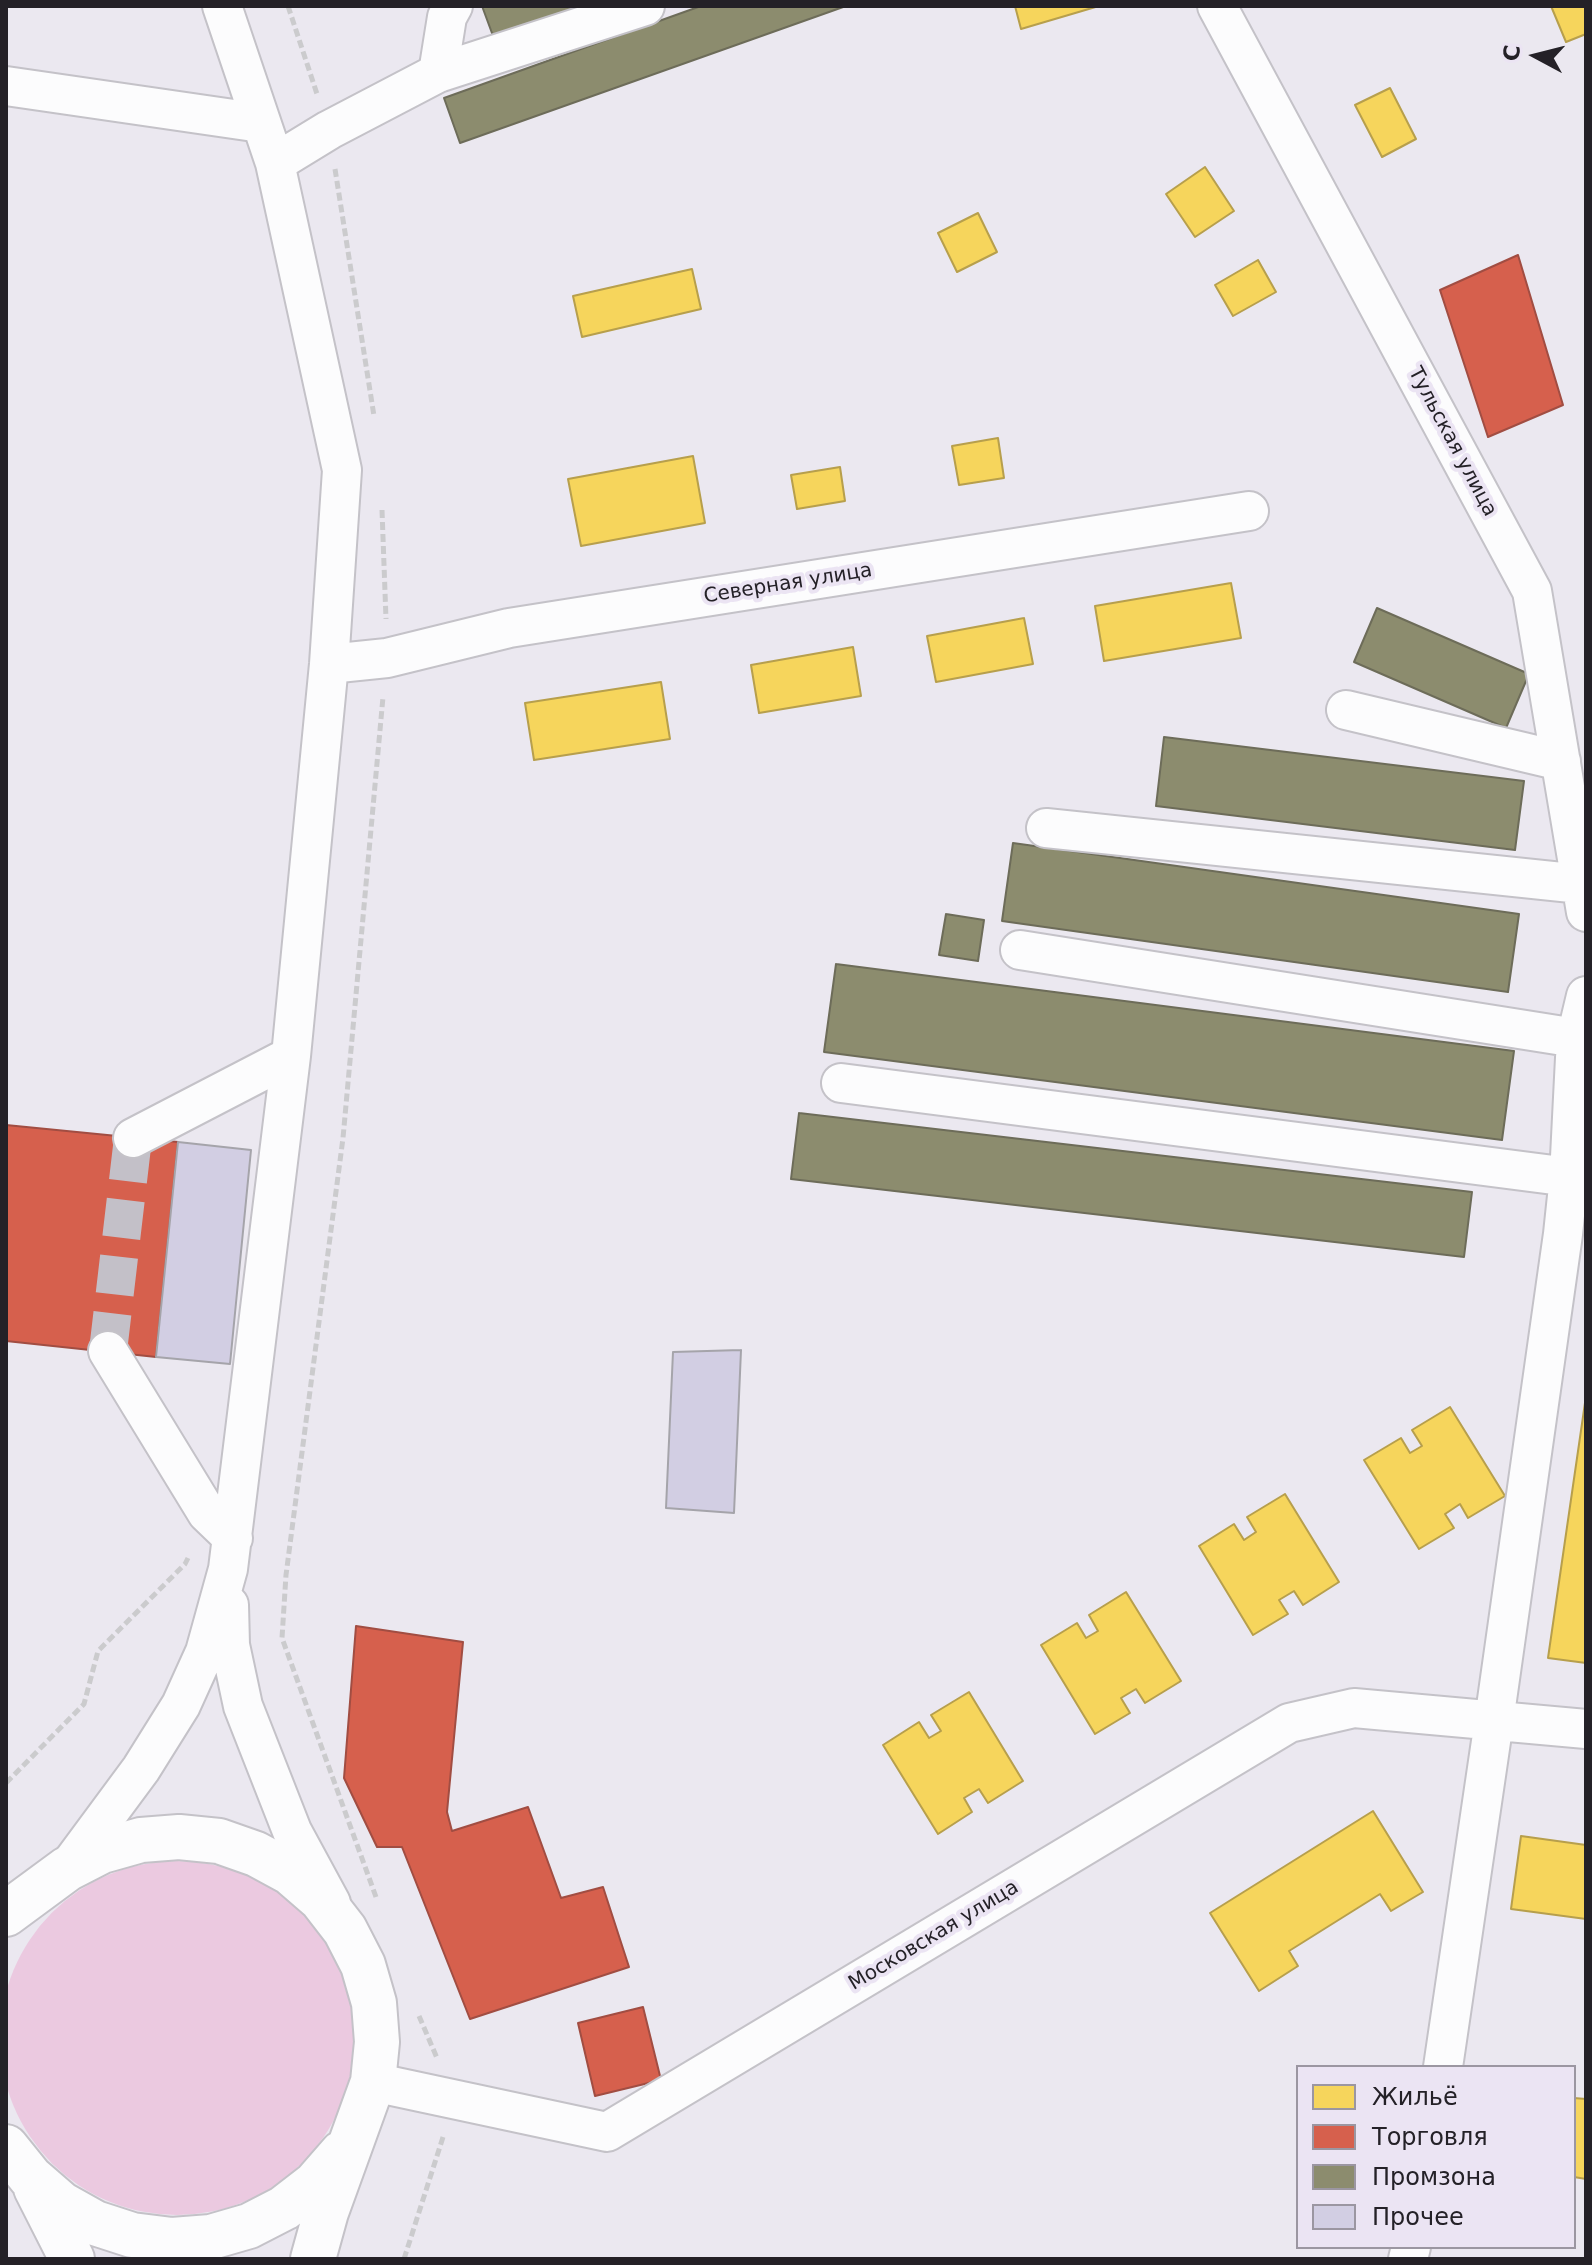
<!DOCTYPE html>
<html>
<head>
<meta charset="utf-8">
<style>
	body { margin:0 }
	#map { position:relative; width:1592px; height:2265px; overflow:hidden; background:#ebe8f0; font-family:"DejaVu Sans",sans-serif }
	canvas { display:block }
	.frame { position:absolute; inset:0; border:8px solid #242127; pointer-events:none }
	.legend { position:absolute; left:1296px; top:2065px; width:280px; height:184px; box-sizing:border-box; background:#ebe4f3; border:2px solid #9b96a1; margin:0; padding:10px 14px; list-style:none; font-size:24px; color:#242127 }
	.legend li { display:flex; align-items:center; gap:16px; height:40px }
	.legend b { width:40px; border:2px solid #9b96a1 }
	.north { position:absolute; left:1496px; top:16px; width:80px; height:80px; -webkit-text-stroke:6px #ebe4f3; paint-order:stroke; rotate:277deg; font-size:22px; font-weight:700; line-height:32px; text-align:center; color:#242127 }
	.north::after { content:''; display:block; margin:auto; width:28px; height:36px; background:#242127; clip-path:polygon(50% 0,100% 100%,50% 72%,0 100%) }
</style>
</head>
<body>
<div id="map">
<canvas width="1592" height="2265"></canvas>
<div class="frame"></div>
<ul class="legend">
<li><b style="height:22px;background:#f6d55c"></b>Жильё</li>
<li><b style="height:22px;background:#d6604d"></b>Торговля</li>
<li><b style="height:22px;background:#8c8c6e"></b>Промзона</li>
<li><b style="height:22px;background:#d2cee3"></b>Прочее</li>
</ul>
<div class="north">С</div>
</div>
<script>
const ctx = document.querySelector('canvas').getContext('2d');
ctx.lineJoin = 'round';
function fillPath(path, color) { ctx.fillStyle = color; ctx.fill(path, 'evenodd'); }
const poly = rows => new Path2D(rows.map(r => 'M' + r).join(''));
function stroke(path, color, width, dash) { ctx.strokeStyle = color; ctx.lineWidth = width; ctx.lineCap = dash ? 'butt' : 'round'; ctx.setLineDash(dash || []); ctx.stroke(path); }
function label(font, color, halo, rows, align = 'center') {
  ctx.font = font + ' "DejaVu Sans",sans-serif'; ctx.lineWidth = 8; ctx.setLineDash([]); ctx.textBaseline = 'middle'; ctx.strokeStyle = halo; ctx.fillStyle = color; for (const [text, x, y, turn = 0] of rows) {
    ctx.save(); ctx.translate(x, y); ctx.rotate((+turn || 0) * Math.PI / 180); ctx.textAlign = isNaN(turn) ? turn : align; if (halo) ctx.strokeText(text, 0, 0); ctx.fillText(text, 0, 0); ctx.restore();
  }
}
fillPath(poly([
	'0 2038a177 177 0 1 1 354 0a177 177 0 1 1-354 0Z'
]), '#ebc9e0');
const homes = poly([
	[1015,6,1099,6,1021,29,1015,6],
	[1551,6,1586,6,1586,34,1566,42,1551,6],
	[1390,88,1416,139,1382,157,1355,105,1390,88],
	[1205,167,1234,211,1195,237,1166,194,1205,167],
	[978,213,997,252,957,272,938,233,978,213],
	[1258,260,1276,292,1233,316,1215,285,1258,260],
	[692,269,701,309,582,337,573,296,692,269],
	[998,438,1004,478,959,485,952,446,998,438],
	[693,456,705,523,581,546,568,479,693,456],
	[840,467,845,501,797,509,791,475,840,467],
	[1231,583,1241,638,1104,661,1095,606,1231,583],
	[1024,618,1033,664,936,682,927,636,1024,618],
	[853,647,861,696,759,713,751,665,853,647],
	[661,682,670,739,534,760,525,703,661,682],
	[1586,1396,1586,1663,1548,1658,1586,1396],
	[1450,1407,1505,1496,1468,1518,1460,1504,1445,1514,1454,1528,1419,1549,1364,1460,1401,1438,1410,1453,1422,1446,1412,1430,1450,1407],
	[1285,1494,1339,1582,1303,1605,1294,1591,1279,1600,1288,1614,1253,1635,1199,1546,1234,1524,1244,1540,1256,1532,1247,1517,1285,1494],
	[1126,1592,1181,1681,1145,1703,1136,1689,1121,1698,1130,1713,1095,1734,1041,1645,1077,1623,1086,1638,1098,1631,1089,1615,1126,1592],
	[969,1692,1023,1781,988,1803,979,1789,964,1798,972,1812,938,1834,883,1745,919,1722,929,1738,941,1731,931,1715,969,1692],
	[1373,1811,1423,1892,1391,1911,1380,1894,1289,1951,1298,1966,1259,1991,1210,1913,1373,1811],
	[1521,1836,1586,1845,1586,1919,1511,1909,1521,1836],
	[1574,2098,1586,2099,1586,2179,1574,2177,1574,2098]
]);
fillPath(homes, '#f6d55c');
stroke(homes, '#b79f4c', 2);
const shops = poly([
	[1518,255,1563,405,1488,437,1440,290,1518,255],
	[6,1125,178,1142,156,1357,6,1341,6,1125],
	[356,1626,463,1642,447,1812,452,1831,528,1807,561,1898,603,1887,629,1967,470,2019,402,1847,377,1847,344,1778,356,1626],
	[643,2007,661,2080,595,2096,578,2023,643,2007]
]);
fillPath(shops, '#d6604d');
stroke(shops, '#a14d42', 2);
const industry = poly([
	[482,6,607,6,496,44,482,6],
	[701,6,846,6,460,143,444,98,701,6],
	[1377,608,1529,674,1506,728,1354,662,1377,608],
	[1164,737,1524,781,1515,850,1156,806,1164,737],
	[1013,843,1519,914,1508,992,1002,921,1013,843],
	[946,914,984,920,978,961,939,955,946,914],
	[836,964,1514,1051,1502,1140,824,1052,836,964],
	[799,1113,1472,1192,1464,1257,791,1179,799,1113]
]);
fillPath(industry, '#8c8c6e');
stroke(industry, '#6d6c59', 2);
const building = poly([
	[178,1142,251,1150,230,1364,156,1357,178,1142],
	[741,1350,734,1513,666,1508,673,1352,741,1350]
]);
fillPath(building, '#d2cee3');
stroke(building, '#a5a4aa', 2);
stroke(poly([
	[108,1351,133,1138]
]), '#c3c0c8', 38, [38, 19]);
const minor = poly([
	[1217,6,1532,591,1586,912],
	[438,73,447,17,453,6],
	[6,86,261,123],
	[275,163,329,130,438,73,645,6],
	[329,664,387,658,509,628,1249,511],
	[1346,710,1561,761],
	[1046,828,1581,884],
	[1020,950,1576,1038],
	[841,1083,1569,1177],
	[133,1138,291,1056],
	[108,1351,207,1513,233,1538],
	[229,1605,230,1645,243,1706,292,1831,331,1903],
	[67,1869,141,1769,181,1705,205,1652,228,1569,291,1056,329,664,342,470,275,163,222,6],
	[1443,2067,1494,1721,1563,1234,1569,1177,1576,1038,1586,996],
	[373,2082,607,2132,1289,1723,1354,1708,1586,1729],
	[1408,2259,1411,2247]
]);
const major = poly([
	[6,1914,67,1869,102,1851,141,1840,179,1837,219,1841,256,1854,291,1873,321,1899,345,1930,363,1965,374,2003,377,2042,373,2082,326,2212,313,2259],
	[6,2147,31,2178,61,2204,95,2223,132,2235,172,2240,211,2237,249,2226,284,2208,315,2184,342,2153],
	[36,2188,72,2259]
]);
stroke(minor, '#c4c2c8', 42);
stroke(major, '#c4c2c8', 48);
stroke(poly([
	[288,6,317,94],
	[335,169,374,416],
	[382,510,386,619],
	[6,1783,84,1704,98,1651,185,1564,188,1558],
	[376,1897,282,1638,286,1575,343,1138,383,697],
	[419,2016,437,2058],
	[404,2259,444,2134]
]), '#cbcbcd', 5, [8, 4]);
stroke(minor, '#fcfcfd', 38);
stroke(major, '#fcfcfd', 44);
label('20px', '#242127', '#ebe4f3', [
	["Тульская улица",1452,442,62],
	["Северная улица",788,584,-9],
	["Московская улица",934,1936,-31]
]);
</script>
</body>
</html>
